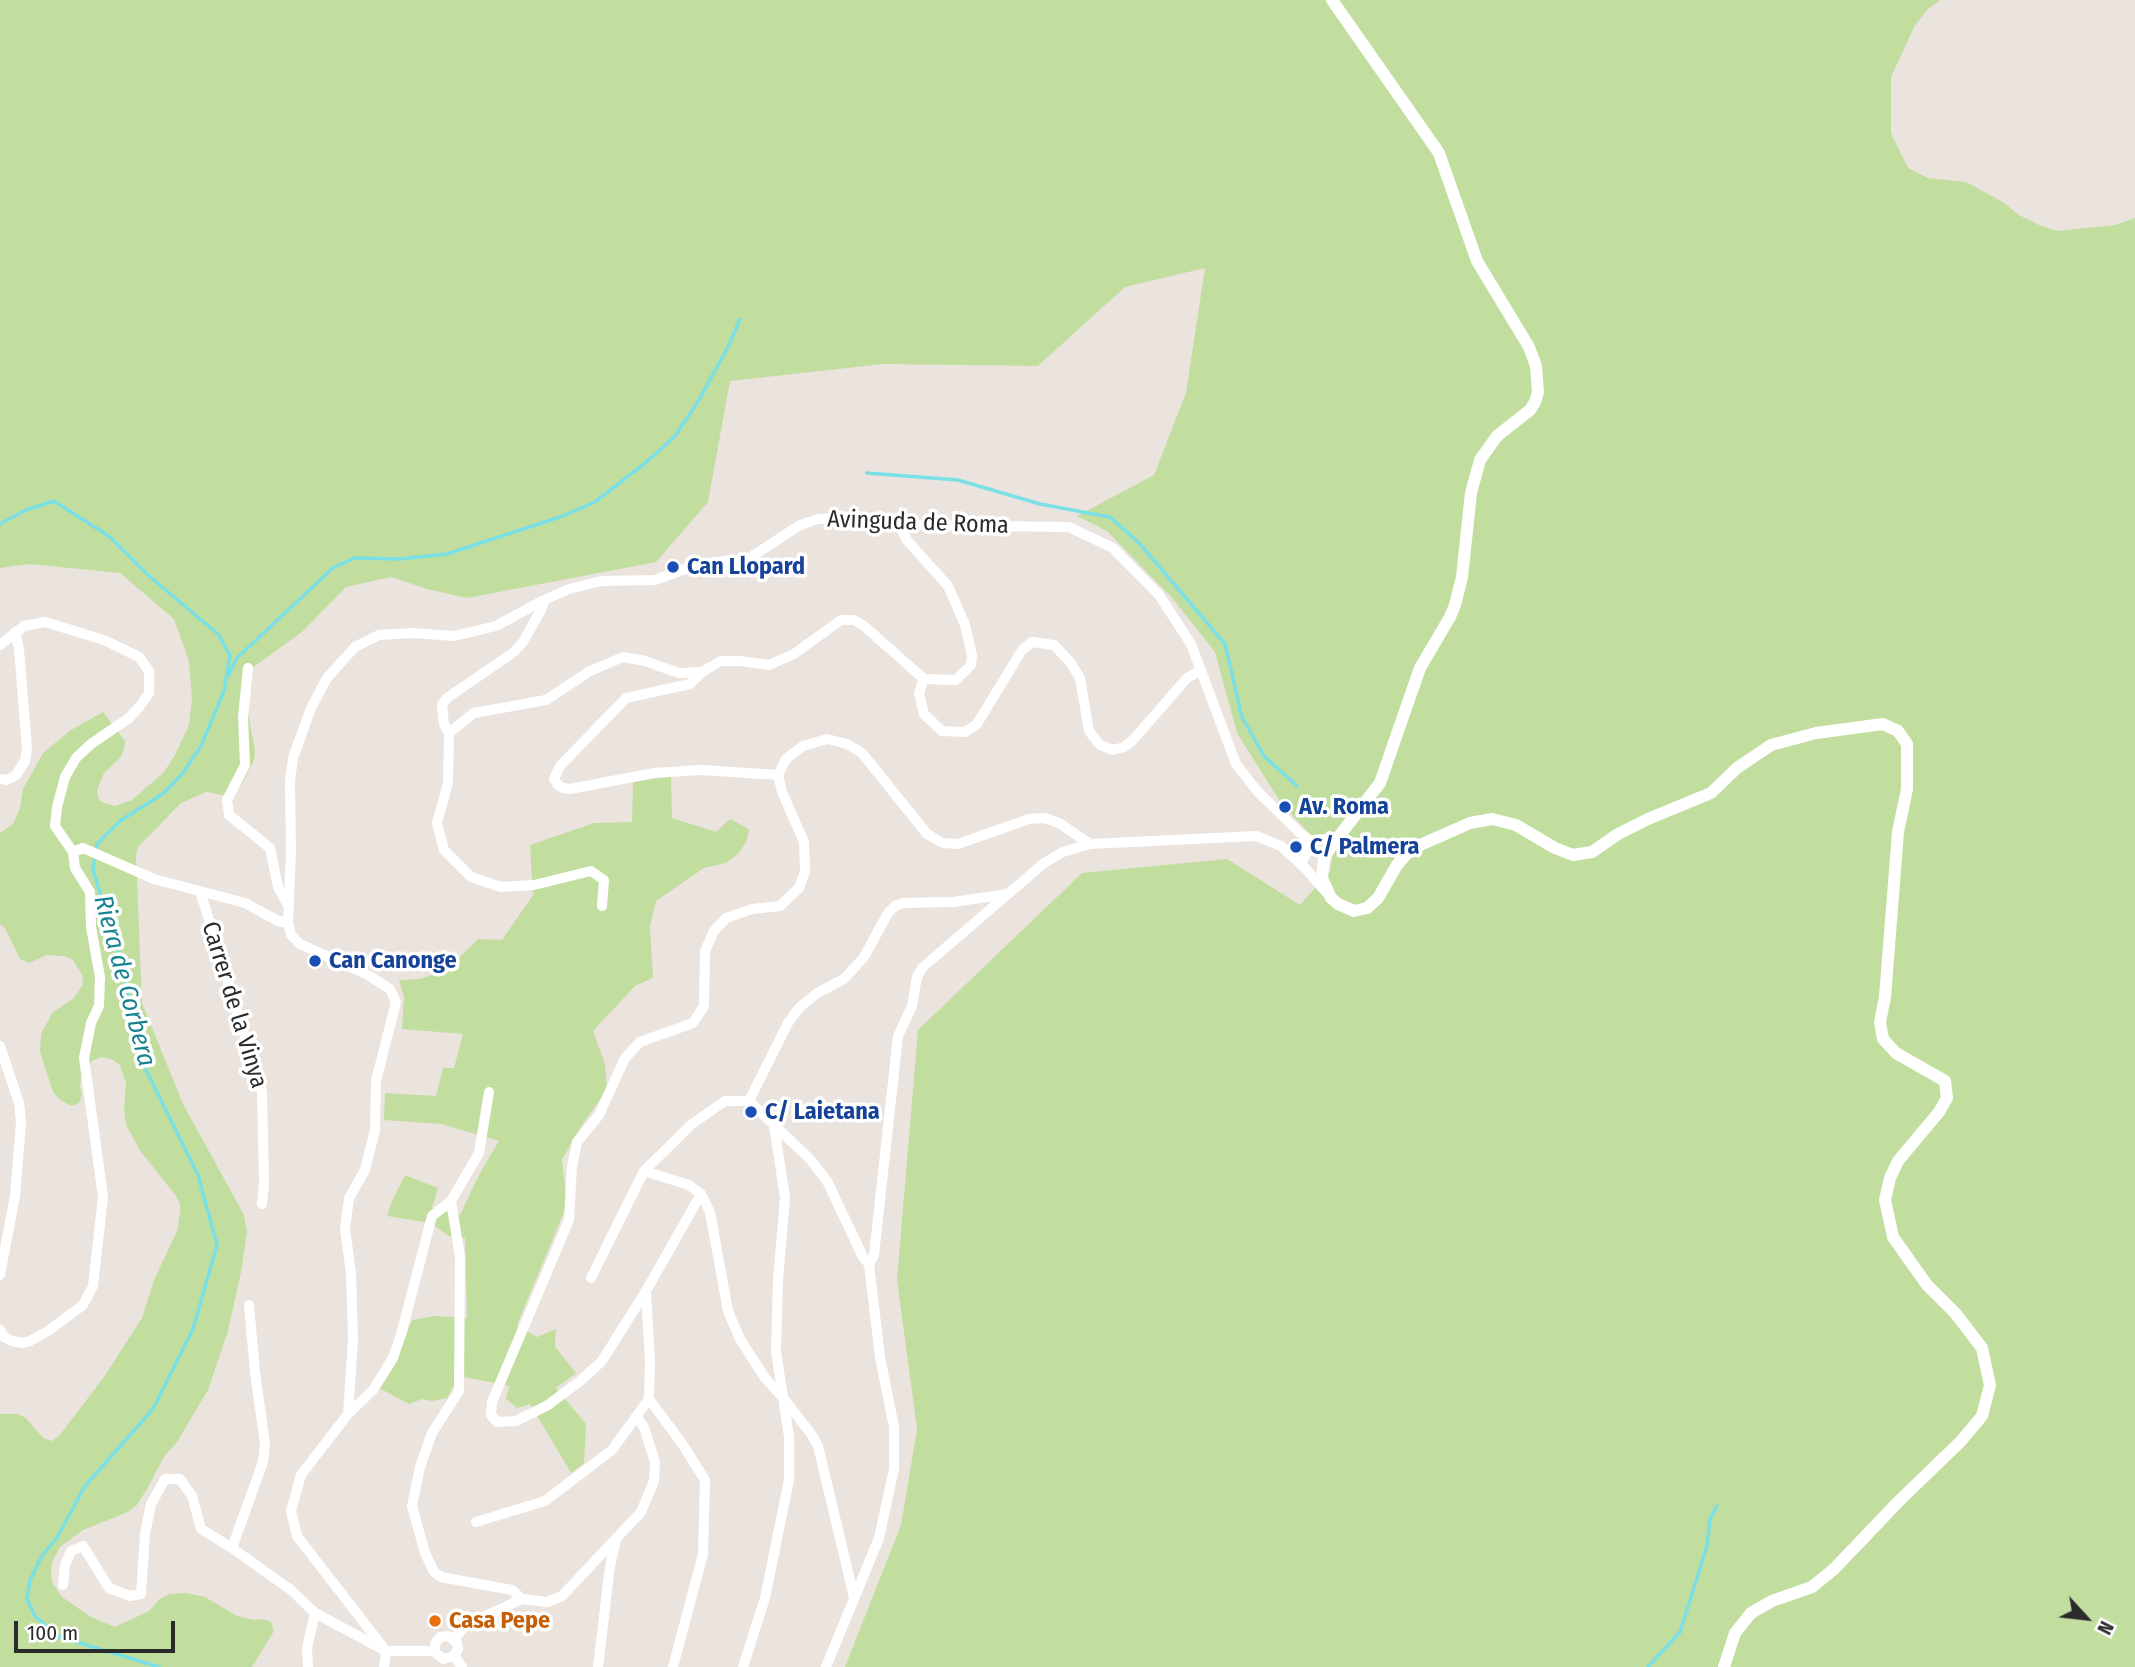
<!DOCTYPE html>
<html>
<head>
<meta charset="utf-8">
<style>
	body { margin:0 }
	#map { position:relative; width:2135px; height:1667px; overflow:hidden; background:#ebe3de; font-family:"Fira Sans Condensed",sans-serif }
	canvas { display:block }
	.north { position:absolute; left:2051px; top:1583px; width:70px; height:70px; -webkit-text-stroke:5px #fff; paint-order:stroke; rotate:117deg; font-size:19px; font-weight:700; line-height:28px; text-align:center; color:#2b2b2b }
	.north::after { content:''; display:block; margin:auto; width:24px; height:32px; background:#2b2b2b; clip-path:polygon(50% 0,100% 100%,50% 72%,0 100%) }
	.scale { position:absolute; left:14px; top:1621px; width:161px; height:32px; box-sizing:border-box; border:4px solid #2b2b2b; border-top:0; padding-left:9px; font-size:21px; line-height:24px; white-space:nowrap; color:#2b2b2b; -webkit-text-stroke:5px #fff; paint-order:stroke }
</style>
</head>
<body>
<div id="map">
<canvas width="2135" height="1667"></canvas>
<div class="north">N</div>
<div class="scale">100 m</div>
</div>
<script>
const ctx = document.querySelector('canvas').getContext('2d');
ctx.lineJoin = 'round';
function fillPath(path, color) { ctx.fillStyle = color; ctx.fill(path, 'evenodd'); }
const poly = rows => new Path2D(rows.map(r => 'M' + r).join(''));
function stroke(path, color, width, dash) { ctx.strokeStyle = color; ctx.lineWidth = width; ctx.lineCap = dash ? 'butt' : 'round'; ctx.setLineDash(dash || []); ctx.stroke(path); }
function label(font, color, halo, rows, align = 'center') {
  ctx.font = font + ' "Fira Sans Condensed",sans-serif'; ctx.lineWidth = 7; ctx.setLineDash([]); ctx.textBaseline = 'middle'; ctx.strokeStyle = halo; ctx.fillStyle = color; for (const [text, x, y, turn = 0] of rows) {
    ctx.save(); ctx.translate(x, y); ctx.rotate((+turn || 0) * Math.PI / 180); ctx.textAlign = isNaN(turn) ? turn : align; if (halo) ctx.strokeText(text, 0, 0); ctx.fillText(text, 0, 0); ctx.restore();
  }
}
fillPath(poly([
	[0,0,1940,0,1928,9,1915,25,1891,77,1891,133,1908,168,1928,178,1966,182,2003,202,2019,215,2039,225,2057,231,2115,225,2135,218,2135,1667,845,1667,901,1525,917,1429,897,1280,918,1030,1082,873,1227,859,1300,905,1330,871,1332,858,1281,803,1237,733,1215,652,1173,599,1107,531,1077,516,1154,475,1186,393,1205,268,1125,287,1038,366,883,364,730,381,708,502,656,562,467,598,427,589,391,577,346,587,303,631,251,669,245,696,255,751,254,760,245,778,240,786,231,791,223,795,206,792,181,803,138,847,136,856,142,1003,183,1104,244,1215,247,1233,241,1272,228,1331,208,1390,177,1442,164,1457,147,1489,137,1505,128,1512,83,1530,60,1547,52,1562,51,1573,52,1582,62,1597,91,1617,115,1627,149,1611,161,1598,169,1594,186,1593,205,1597,237,1616,254,1620,263,1619,271,1622,274,1631,252,1667,0,1667,0,1414,18,1414,26,1418,43,1438,52,1441,59,1436,104,1377,142,1318,154,1280,177,1231,180,1212,180,1204,176,1196,141,1152,126,1125,124,1108,126,1082,119,1064,111,1059,101,1057,92,1061,81,1077,80,1086,82,1095,79,1103,71,1106,59,1099,53,1092,40,1052,41,1034,52,1013,74,998,83,984,82,975,73,960,64,956,47,955,29,963,20,959,5,928,0,924,0,833,13,824,20,808,23,789,43,753,71,730,103,712,125,741,124,750,120,758,104,773,97,790,99,800,107,804,115,806,132,800,164,772,174,757,189,725,192,699,189,661,174,619,120,573,29,564,0,568],
	[671,776,672,818,716,832,730,819,749,829,747,840,739,853,726,863,704,868,656,901,650,926,653,978,635,986,593,1031,605,1064,607,1089,580,1128,562,1160,567,1205,517,1325,537,1337,556,1329,555,1347,576,1373,556,1388,586,1424,584,1463,571,1473,530,1404,517,1408,506,1399,509,1386,459,1376,447,1398,432,1401,422,1399,409,1404,379,1388,399,1354,412,1320,435,1316,467,1318,465,1238,449,1236,430,1223,387,1216,392,1201,405,1175,438,1188,432,1208,460,1215,480,1173,499,1141,441,1124,384,1120,385,1093,436,1096,443,1068,454,1068,463,1034,402,1029,404,997,399,980,421,979,442,971,459,958,478,939,502,940,533,895,530,845,594,823,632,822,633,782]
]), '#c2de9f');
stroke(poly([
	[867,473,958,480,1040,504,1110,517,1140,544,1225,644,1242,717,1264,756,1297,786],
	[0,524,26,510,54,501,110,537,149,576,218,634,230,655,224,691,201,746,183,773,164,793,120,821,97,844,93,870,116,943,145,1068,198,1175,217,1245,193,1329,153,1409,85,1486,58,1536,42,1556,30,1580,27,1599,35,1616,57,1636,159,1667],
	[228,676,237,658,334,567,355,558,400,559,447,554,560,517,595,502,649,460,675,436,699,400,729,345,740,319],
	[1648,1667,1680,1632,1707,1546,1710,1519,1717,1506]
]), '#7ae0e5', 3.5);
stroke(poly([
	[900,525,906,539,948,586,965,625,972,655,971,665,956,680,924,679],
	[544,600,542,608,523,642,514,652,447,698,442,705,444,724,449,733,448,783,437,823,444,850,471,877,501,887,534,885,591,871,604,880,602,906],
	[0,645,24,626,45,622,104,640,139,657,149,671,149,693,140,706,129,718,91,744,76,758,65,777,57,807,55,826,73,852,75,868,90,892,91,927,100,977,99,1006,91,1023,84,1058,103,1197,93,1286,83,1305,48,1331,30,1341,22,1343,12,1341,4,1337,0,1330],
	[248,668,243,717,245,765,227,800,229,815,270,848,278,887,288,905],
	[702,672,690,684,626,698,560,766,554,779,558,785,563,788,570,789,654,773,701,770,778,775,786,759,803,746,827,739,847,744,862,753,927,834,943,843,958,844,1029,819,1045,818,1059,823,1090,844],
	[449,733,474,713,546,700,590,671,623,657,645,661,679,673,702,672,721,661,740,661,769,665,794,654,841,620,854,620,864,626,924,679,919,693,924,714,942,731,965,732,977,724,1022,650,1032,642,1054,645,1070,662,1080,678,1089,731,1100,745,1113,750,1124,747,1133,740,1187,678,1201,670],
	[0,779,7,780,16,775,25,761,27,748,19,649,15,632],
	[1304,841,1338,838],
	[73,852,83,848,154,879,245,903,278,921,288,923],
	[200,891,262,1092,264,1183,262,1204],
	[0,1046,19,1103,21,1122,15,1196,0,1275],
	[489,1092,479,1153,451,1201,460,1257,459,1391,432,1433,420,1467,412,1506,425,1553,434,1572,441,1577,512,1590,522,1599],
	[749,1101,788,1023,799,1008,817,993,844,979,864,957,888,913,895,906,903,903,953,902,1008,894],
	[749,1101,809,1158,827,1181,863,1257,869,1264],
	[644,1171,689,1185,701,1194,710,1212,728,1311,740,1339,765,1378,784,1399,812,1435,818,1446,854,1597],
	[701,1194,646,1291,602,1361,580,1381,548,1405,516,1421,497,1422,491,1415,492,1402,569,1220,572,1167,577,1142,599,1115,625,1058,640,1042,693,1023,704,1006,705,951,714,931,726,918,752,909,780,906,799,888,805,872,804,842,782,792,778,775],
	[591,1278,644,1171,692,1124,725,1101,749,1101],
	[649,1399,681,1442,705,1480,703,1554,673,1667],
	[348,1414,373,1390,393,1358,402,1331,432,1216,451,1201],
	[476,1522,545,1501,612,1450,649,1399,650,1361,646,1293],
	[232,1548,263,1462,265,1444,255,1372,249,1305],
	[63,1585,65,1565,71,1551,83,1546,109,1588,130,1596,141,1594,145,1534,151,1504,165,1479,180,1479,192,1496,201,1529,232,1548,291,1590,315,1613,386,1651,434,1651],
	[454,1639,466,1625,522,1599,547,1602,562,1596,641,1512,654,1481,655,1462,644,1427,636,1416],
	[386,1651,297,1536,291,1511,301,1475,348,1414,353,1340,351,1273,345,1229,349,1198,365,1170,375,1130,376,1081,396,1002,390,989,368,975,300,944,291,935,288,923,291,851,290,781,293,758,311,708,327,678,355,647,379,635,413,633,454,636,496,626,544,600,569,589,602,581,655,580,688,568,716,562,748,559,800,525,818,519,835,518,900,525,1069,527,1113,548,1159,595,1191,644,1236,764,1258,792,1300,833,1308,839,1310,846,1301,864],
	[434,1651,436,1642,440,1637,448,1636,457,1643,458,1649,454,1656],
	[434,1651,443,1659,454,1656],
	[454,1656,462,1667],
	[308,1667,307,1648,315,1613],
	[384,1667,386,1651],
	[598,1667,610,1566,616,1540],
	[743,1667,765,1598,789,1480,789,1437,776,1351,778,1281,785,1198,774,1125],
	[826,1667,879,1538,894,1469,894,1427,880,1357,869,1264,874,1255,898,1036,912,1006,917,977,922,968,1044,863,1063,852,1090,844,1256,836,1281,846,1304,867,1326,892]
]), '#fff', 10);
stroke(poly([
	[1332,0,1439,153,1477,261,1529,347,1536,366,1538,392,1535,402,1530,410,1497,436,1480,460,1471,493,1462,577,1455,605,1450,617,1420,668,1380,783,1330,848,1324,859,1322,878,1331,898,1338,904,1354,911,1367,908,1378,898,1397,865,1411,849,1470,823,1492,819,1516,825,1555,848,1573,855,1592,852,1618,834,1648,819,1711,793,1737,768,1771,745,1816,733,1883,724,1898,731,1907,744,1907,789,1898,832,1885,997,1880,1022,1883,1039,1896,1053,1945,1081,1947,1098,1939,1112,1898,1161,1890,1178,1885,1200,1893,1237,1927,1285,1956,1314,1982,1348,1990,1385,1982,1416,1961,1441,1899,1501,1834,1569,1812,1587,1772,1601,1751,1613,1735,1633,1724,1667]
]), '#fff', 12);
for (const [x, y, r, color] of [
	[673,567,7,"#1a4fb4"],
	[1285,807,7,"#1a4fb4"],
	[1296,847,7,"#1a4fb4"],
	[315,961,7,"#1a4fb4"],
	[751,1112,7,"#1a4fb4"],
	[435,1621,7,"#e8710a"]
]) { const dot = new Path2D(); dot.arc(x, y, r, 0, 2 * Math.PI); ctx.fillStyle = color; ctx.fill(dot); stroke(dot, '#fff', 2.5); }
label('24px', '#2b2b2b', '#fff', [
	["Avinguda de Roma",918,523,2],
	["Carrer de la Vinya",234,1005,73]
]);
label('bold 24px', '#164399', '#fff', [
	["Can Llopard",687,567],
	["Av. Roma",1299,807],
	["C/ Palmera",1310,847],
	["Can Canonge",329,961],
	["C/ Laietana",765,1112]
], 'left');
label('bold 24px', '#c56008', '#fff', [
	["Casa Pepe",449,1621]
], 'left');
label('italic 26px', '#188291', '#fff', [
	["Riera de Corbera",124,981,75]
]);
</script>
</body>
</html>
